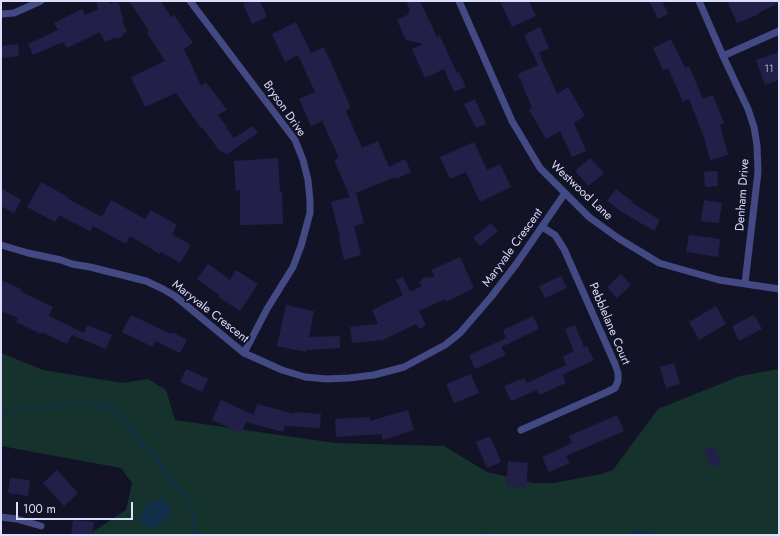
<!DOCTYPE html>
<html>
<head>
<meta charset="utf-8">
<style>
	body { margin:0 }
	#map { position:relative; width:780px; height:536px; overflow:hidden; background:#131328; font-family:Jost,sans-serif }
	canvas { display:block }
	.frame { position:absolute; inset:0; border:2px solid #dddefc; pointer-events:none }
	.scale { position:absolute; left:16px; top:502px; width:117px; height:18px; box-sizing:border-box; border:2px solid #dddefc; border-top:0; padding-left:5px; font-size:12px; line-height:14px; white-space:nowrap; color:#dddefc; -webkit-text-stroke:3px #131328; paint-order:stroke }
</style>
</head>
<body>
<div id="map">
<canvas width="780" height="536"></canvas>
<div class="frame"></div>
<div class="scale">100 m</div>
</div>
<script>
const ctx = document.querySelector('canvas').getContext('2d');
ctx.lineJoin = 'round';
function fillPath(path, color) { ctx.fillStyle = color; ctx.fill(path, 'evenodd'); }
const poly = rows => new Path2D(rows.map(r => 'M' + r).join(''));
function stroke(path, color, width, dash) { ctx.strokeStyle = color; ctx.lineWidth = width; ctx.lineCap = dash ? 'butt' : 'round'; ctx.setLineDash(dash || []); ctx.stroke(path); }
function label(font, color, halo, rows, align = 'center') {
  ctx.font = font + ' Jost,sans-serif'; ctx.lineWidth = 4; ctx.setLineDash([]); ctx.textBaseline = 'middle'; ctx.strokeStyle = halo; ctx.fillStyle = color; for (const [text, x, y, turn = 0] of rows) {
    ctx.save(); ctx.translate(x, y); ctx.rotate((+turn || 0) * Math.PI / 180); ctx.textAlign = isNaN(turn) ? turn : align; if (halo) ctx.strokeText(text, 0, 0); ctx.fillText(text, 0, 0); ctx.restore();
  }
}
fillPath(poly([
	[1,353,43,370,123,383,148,379,166,390,175,420,335,443,444,446,487,472,533,483,554,483,601,474,613,470,658,409,740,376,779,369,779,535,88,535,126,510,132,483,121,468,1,446]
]), '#16322d');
fillPath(poly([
	[162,498,169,505,170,513,164,522,159,525,150,528,146,524,142,524,140,516,144,512,146,505,152,501]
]), '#112e48');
stroke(poly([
	[1,413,23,409,61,406,77,403,102,405,114,409,132,431,136,438,155,455,163,469,190,502,192,508,196,535],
	[479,535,485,534,491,535],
	[632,535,637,531,645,531,654,535]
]), '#112e48', 2.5);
fillPath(poly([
	[101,1,109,1,110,4,118,1,121,9,120,10,124,20,122,21,127,32,123,34,123,36,117,39,116,37,105,42,100,32,67,48,63,42,33,55,28,44,58,30,54,23,82,9,85,15,99,9,96,3],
	[129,1,161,1,171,17,174,15,193,43,184,49,201,86,206,82,227,110,218,115,227,127,226,128,234,138,253,126,258,133,226,155,223,151,222,152,218,149,202,127,201,128,176,93,145,107,131,77,165,61,147,33,149,31],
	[249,1,260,1,267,17,252,24,243,4],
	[406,1,420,1,437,37,440,36,457,73,459,72,466,87,454,92,444,69,425,78,412,49,423,44,406,40,397,20,409,14,408,11,410,10],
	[500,1,529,1,536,16,512,27],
	[649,1,662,1,668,14,658,19],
	[727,1,779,1,779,3,758,13,759,14,737,23],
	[296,22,311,53,324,47,351,108,346,111,362,148,378,141,389,167,405,159,411,172,396,179,395,177,356,193,364,223,354,226,361,255,344,260,339,238,340,237,331,202,350,197,334,160,339,158,322,121,311,126,299,99,315,92,298,55,285,62,272,34],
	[540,27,549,48,539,53,557,94,568,87,585,116,574,123,586,151,572,157,560,131,546,139,529,110,532,108,518,74,538,65,524,35],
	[671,39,685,68,689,66,703,99,713,95,724,123,720,125,728,155,710,160,704,137,689,99,683,102,668,68,663,70,653,48],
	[18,44,19,56,1,58,1,46],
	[779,52,779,80,765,85,756,60],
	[475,99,486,124,476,128,464,104],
	[474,142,487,170,500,164,511,187,480,202,466,172,450,179,440,157],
	[278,158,280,192,282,192,283,224,240,225,240,190,236,191,234,161],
	[590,158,604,173,588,186,575,171],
	[717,171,718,186,705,187,704,172],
	[41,182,68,197,68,199,102,217,111,200,145,219,151,210,177,225,172,234,191,245,180,263,161,252,160,254,130,236,126,244,93,226,90,231,59,215,55,222,27,207],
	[1,188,21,200,14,213,1,206],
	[616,189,632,201,631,202,660,220,654,231,622,212,607,201],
	[704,200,722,203,719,223,701,221],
	[491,223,498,231,480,246,473,238],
	[689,235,720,239,718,257,686,252],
	[460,257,474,288,446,302,445,299,419,311,426,325,419,329,416,324,383,340,352,343,350,327,378,324,372,310,403,295,396,280,403,277,410,292,422,286,420,282,423,278,435,277,431,270],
	[208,264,230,280,236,270,258,284,240,311,219,297,220,296,197,279],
	[621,274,631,285,617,298,607,287],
	[561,276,567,288,545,298,539,286],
	[1,280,21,289,20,291,53,307,49,316,84,333,87,325,112,335,106,349,72,335,67,344,42,332,41,334,16,322,18,318,1,311],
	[286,305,314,311,309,337,340,336,340,348,306,350,306,352,277,346],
	[716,306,726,324,699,340,689,322],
	[131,315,171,334,172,332,187,340,180,353,155,341,153,347,122,332],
	[754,315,762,329,739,341,732,326],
	[533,316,539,329,501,347,506,355,475,369,469,355,506,338,503,330],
	[575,325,584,347,587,346,594,360,562,375,566,383,539,395,537,390,511,401,504,386,524,378,527,383,566,365,563,357,574,351,565,329],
	[674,363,680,384,666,388,660,367],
	[186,369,208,379,202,392,180,382],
	[471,374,479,393,454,403,446,384],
	[221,400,254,415,257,404,295,414,295,412,321,414,320,428,285,426,283,432,246,422,241,433,212,420],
	[408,410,414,430,383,440,381,434,336,437,335,419,370,417,370,421],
	[617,415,624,431,566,456,570,463,549,472,542,457,572,443,569,436],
	[490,436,501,462,487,468,476,442],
	[714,446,721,464,712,468,704,450],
	[508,461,528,463,526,488,506,486],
	[57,470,78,493,64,506,43,483],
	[10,478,30,480,28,496,8,493],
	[73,520,94,522,92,535,71,535]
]), '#222048');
stroke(poly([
	[190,1,295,140,303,160,308,180,310,200,310,213,301,246,293,267,267,309,244,353],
	[459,1,512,121,540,168,589,217,618,238,659,263,719,280,779,289],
	[699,1,723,56,748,109,754,127,757,145,758,172,745,283],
	[1,14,14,13,41,1],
	[723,56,779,31],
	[1,245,28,253,61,260,72,264,90,267,146,281,163,289,175,296,244,353,282,370,305,377,326,379,349,378,374,375,404,367,445,345,460,333,491,297,517,263,565,193],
	[521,430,607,392,615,388,618,381,618,373,615,364,564,249,555,235,542,227],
	[1,517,17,519,41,526]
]), '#424983', 7);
label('10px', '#aeaecf', null, [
	["11",769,70]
]);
label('12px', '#dddefc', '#131328', [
	["Bryson Drive",284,109,55],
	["Westwood Lane",581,191,43],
	["Denham Drive",743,195,-86],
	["Maryvale Crescent",513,248,-54],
	["Maryvale Crescent",210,312,38],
	["Pebblelane Court",609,324,67]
]);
</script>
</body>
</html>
